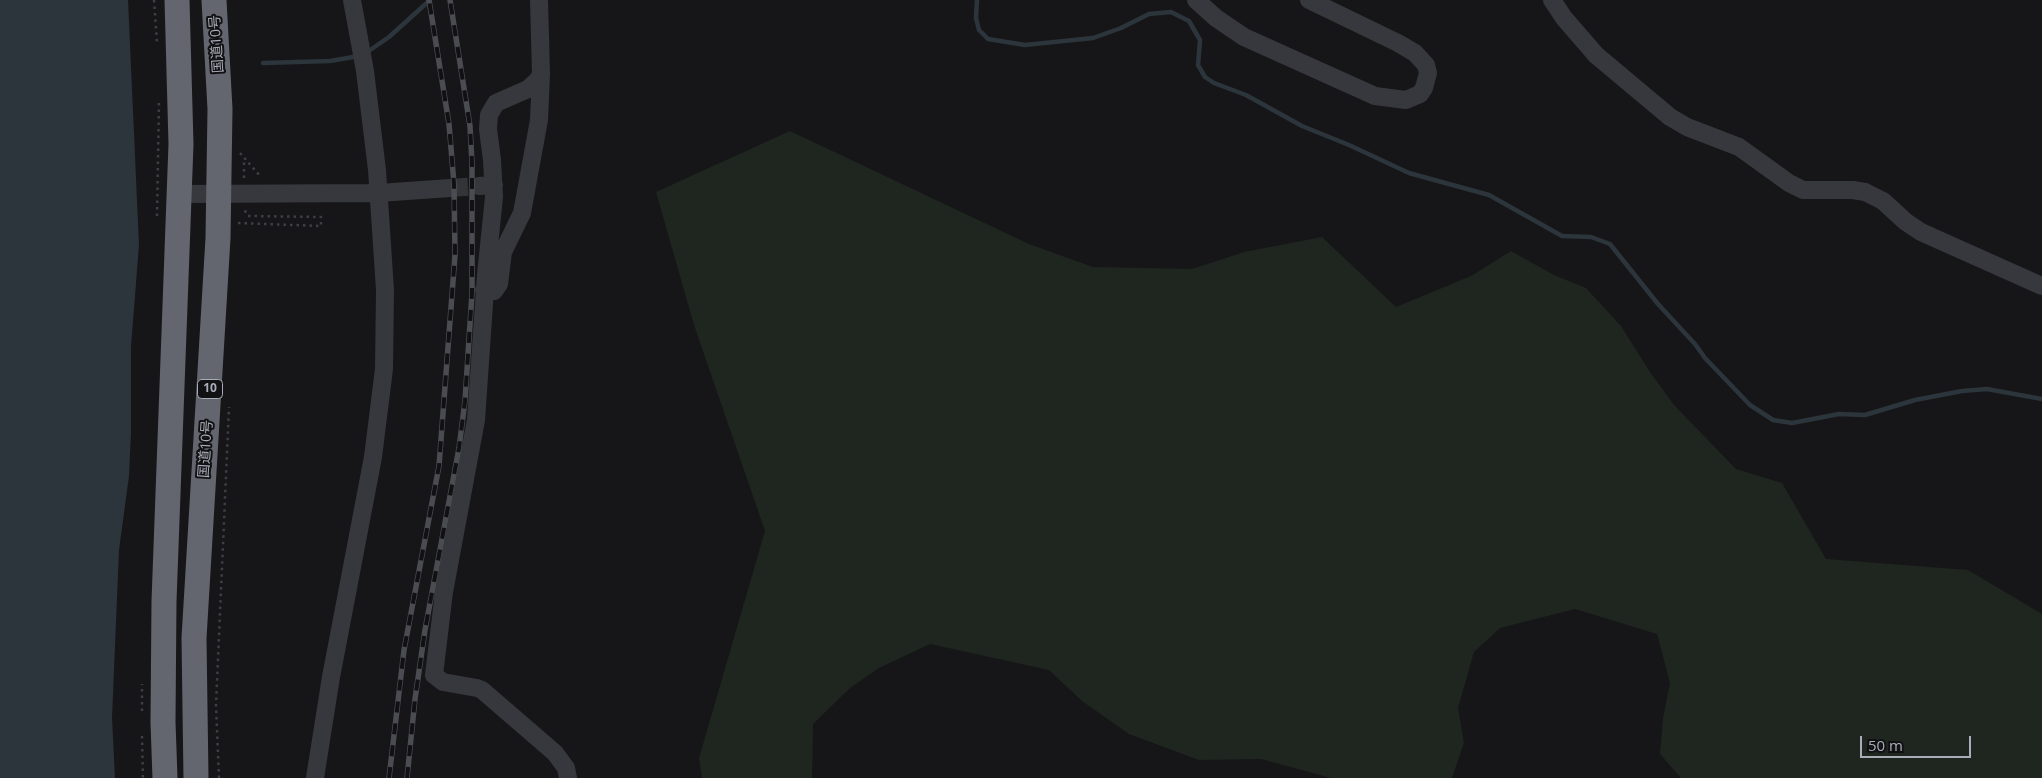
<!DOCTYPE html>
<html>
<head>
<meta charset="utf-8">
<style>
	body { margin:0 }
	#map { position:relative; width:2042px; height:778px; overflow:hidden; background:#161618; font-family:"Open Sans",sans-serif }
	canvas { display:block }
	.scale { position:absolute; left:1860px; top:736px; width:111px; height:22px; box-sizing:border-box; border:2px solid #a8adb8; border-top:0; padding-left:6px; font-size:15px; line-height:18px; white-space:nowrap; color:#a8adb8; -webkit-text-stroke:4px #111113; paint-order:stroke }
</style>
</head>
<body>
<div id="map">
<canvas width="2042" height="778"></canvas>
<div class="scale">50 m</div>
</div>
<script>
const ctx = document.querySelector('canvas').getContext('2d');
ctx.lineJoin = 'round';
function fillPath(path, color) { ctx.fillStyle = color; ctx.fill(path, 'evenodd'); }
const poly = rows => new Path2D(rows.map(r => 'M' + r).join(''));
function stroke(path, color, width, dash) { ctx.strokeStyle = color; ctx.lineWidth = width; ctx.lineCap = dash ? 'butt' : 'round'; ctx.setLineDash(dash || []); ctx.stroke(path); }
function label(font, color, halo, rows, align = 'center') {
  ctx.font = font + ' "Open Sans","Noto Sans JP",sans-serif'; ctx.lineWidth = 4; ctx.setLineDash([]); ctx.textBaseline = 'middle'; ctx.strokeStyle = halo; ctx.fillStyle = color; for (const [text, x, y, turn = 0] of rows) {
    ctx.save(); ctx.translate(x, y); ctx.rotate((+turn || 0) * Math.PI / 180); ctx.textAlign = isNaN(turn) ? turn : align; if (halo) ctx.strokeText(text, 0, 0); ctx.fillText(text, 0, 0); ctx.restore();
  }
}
fillPath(poly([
	[790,131,1029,244,1093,267,1192,269,1244,252,1322,237,1396,307,1471,276,1511,251,1554,275,1586,288,1621,326,1650,372,1674,405,1736,469,1782,483,1826,559,1968,570,2042,614,2042,778,1681,778,1660,754,1663,718,1670,683,1657,634,1575,609,1500,628,1474,652,1458,708,1464,743,1452,778,1331,778,1261,759,1199,760,1129,734,1082,701,1049,670,930,644,879,668,850,688,813,724,812,778,702,778,699,758,765,531,694,325,656,192]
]), '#1e261f');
fillPath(poly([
	[0,0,128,0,139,245,131,346,131,433,129,476,119,550,112,718,115,778,0,778]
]), '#2c353c');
stroke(poly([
	[977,0,976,18,979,30,988,39,1025,45,1093,38,1121,28,1149,14,1171,12,1189,21,1200,40,1198,65,1205,77,1214,83,1246,95,1302,126,1349,145,1409,173,1489,195,1562,236,1591,237,1610,244,1658,304,1695,344,1705,358,1750,405,1773,420,1792,423,1839,414,1865,415,1915,400,1962,391,1987,389,2042,399],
	[366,53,389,37,430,0],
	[263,63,330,61,359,56]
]), '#2c353c', 4.5);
stroke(poly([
	[450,188,479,186]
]), '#333438', 18, [18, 9]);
stroke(poly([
	[154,0,157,43],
	[240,153,261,177],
	[244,178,244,161],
	[157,216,159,101],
	[238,223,321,226,321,217,248,216,244,209],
	[142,711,142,684],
	[142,736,143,778],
	[219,778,216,705,229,407]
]), '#3d3f44', 2.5, [2.5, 4]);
stroke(poly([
	[539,0,541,74,538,80,528,89,496,103,489,115,488,129,492,160,494,197,486,275,476,420,444,592,434,675,443,682,477,688,482,690,555,753,566,768,568,778],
	[1196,0,1216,18,1244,37,1375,96,1406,100,1420,94,1424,88,1428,73,1426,65,1415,53,1398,43,1309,0],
	[1552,0,1564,18,1596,55,1670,117,1687,127,1739,147,1789,183,1803,190,1853,190,1865,192,1883,201,1906,222,1921,232,2042,286],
	[479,186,494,185],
	[180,194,379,193,450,188],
	[484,290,494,291,499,284,503,252,522,213,539,120,541,74],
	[315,778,331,677,373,457,384,369,385,290,377,170,365,71,352,0]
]), '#37383d', 18);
stroke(poly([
	[165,778,163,722,164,601,181,144,177,0],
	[196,778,194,638,218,238,220,109,214,0]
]), '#63666e', 25);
const rail = poly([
	[389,778,404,650,439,466,455,255,454,184,449,124,429,0],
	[407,778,415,699,425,630,459,448,465,401,472,293,472,163,470,126,450,0]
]);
stroke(rail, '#4a4c52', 5.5);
stroke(rail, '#111113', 4, [11]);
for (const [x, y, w] of [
	[210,389,25]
]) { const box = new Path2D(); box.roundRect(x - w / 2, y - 9.5, w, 19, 4); ctx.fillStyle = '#111113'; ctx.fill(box); stroke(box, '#a8adb8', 1); }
label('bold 12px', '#a8adb8', null, [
	["10",210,389]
]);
label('14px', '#a8adb8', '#111113', [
	["国道10号",217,44,-94],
	["国道10号",206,449,-86]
]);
</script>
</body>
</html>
